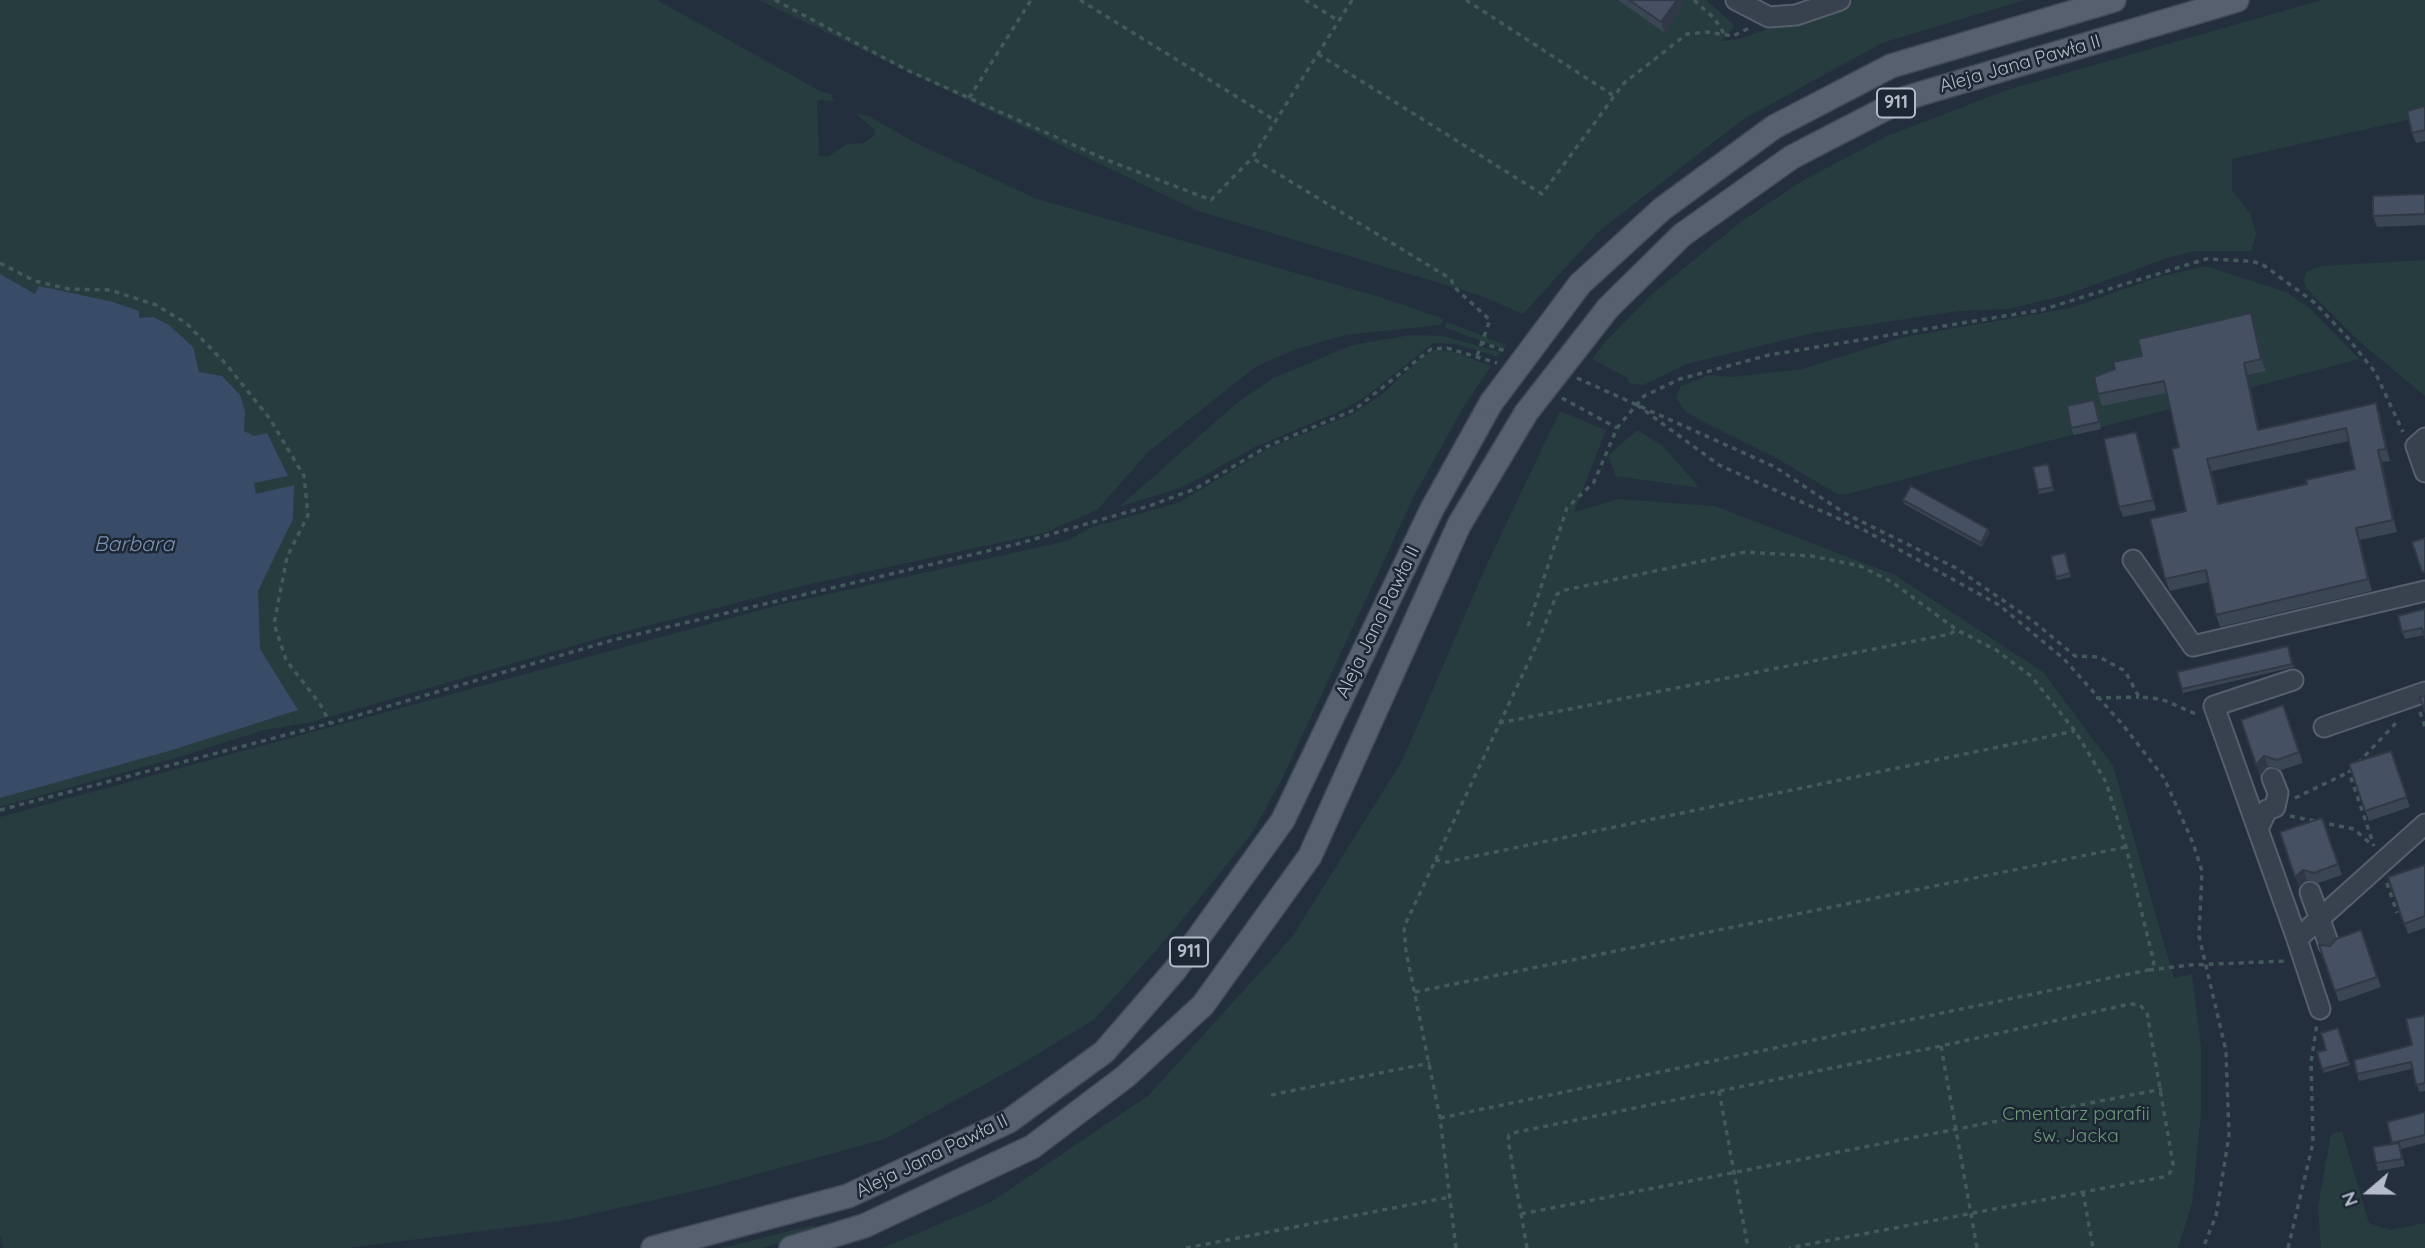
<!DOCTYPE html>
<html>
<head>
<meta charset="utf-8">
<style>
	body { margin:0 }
	#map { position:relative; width:2425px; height:1248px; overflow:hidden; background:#242f3e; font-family:Quicksand,sans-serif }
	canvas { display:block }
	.north { position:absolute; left:2334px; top:1157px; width:70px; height:70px; -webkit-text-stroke:5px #1d2633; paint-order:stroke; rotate:250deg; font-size:19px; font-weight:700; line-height:28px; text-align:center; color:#b4bcc9 }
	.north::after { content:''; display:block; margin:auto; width:24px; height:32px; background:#b4bcc9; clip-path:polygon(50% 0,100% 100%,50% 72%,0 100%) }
</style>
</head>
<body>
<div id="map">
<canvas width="2425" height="1248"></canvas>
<div class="north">N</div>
</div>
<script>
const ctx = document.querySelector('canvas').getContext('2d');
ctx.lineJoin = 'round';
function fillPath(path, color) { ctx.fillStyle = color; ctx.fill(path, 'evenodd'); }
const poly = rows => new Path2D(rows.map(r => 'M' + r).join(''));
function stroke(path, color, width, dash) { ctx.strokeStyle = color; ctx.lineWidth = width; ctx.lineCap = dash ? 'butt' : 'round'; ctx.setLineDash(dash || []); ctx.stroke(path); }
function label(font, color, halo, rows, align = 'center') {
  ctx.font = font + ' Quicksand,sans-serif'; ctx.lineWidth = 5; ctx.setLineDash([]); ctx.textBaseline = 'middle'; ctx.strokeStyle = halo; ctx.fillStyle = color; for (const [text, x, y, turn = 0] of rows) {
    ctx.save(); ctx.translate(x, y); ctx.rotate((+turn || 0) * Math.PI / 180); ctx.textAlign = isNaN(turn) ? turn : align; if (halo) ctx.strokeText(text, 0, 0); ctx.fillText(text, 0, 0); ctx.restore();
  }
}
fillPath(poly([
	[0,0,657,0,822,92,831,94,834,101,819,100,817,105,819,156,827,157,847,144,863,143,874,136,875,130,855,113,868,116,916,143,1037,199,1383,298,1444,319,1440,325,1345,335,1293,350,1254,368,1148,452,1097,510,1044,533,806,585,600,638,312,722,264,730,179,757,0,807],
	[759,0,1706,0,1735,26,1720,41,1735,40,1855,0,2025,0,1882,43,1742,120,1598,232,1523,314,1479,295,1198,211],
	[2321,0,2425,0,2425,116,2232,159,2232,190,2250,213,2256,234,2251,251,2197,251,2170,257,2066,295,2009,309,1959,311,1813,333,1687,364,1643,385,1628,383,1629,379,1592,359,1605,342,1652,294,1742,221,1802,181,1887,136,2007,90],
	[2425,260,2425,396,2360,342,2306,288,2304,280,2306,272,2321,266],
	[2205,266,2286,292,2311,309,2359,359,1848,494,1837,494,1773,456,1711,426,1686,412,1676,398,1680,387,1708,375,1733,377,1802,369,1904,337,2071,308,2155,278],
	[1447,322,1506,345,1503,349,1444,327],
	[1411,335,1443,336,1500,352,1498,357,1456,344,1433,343,1364,398,1336,413,1257,446,1183,487,1119,507,1238,402,1274,378,1352,345],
	[1434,350,1451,351,1491,366,1464,406,1415,494,1282,779,1252,833,1174,930,1095,1019,1018,1066,885,1139,707,1188,561,1221,347,1248,3,1248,0,1235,0,817,779,605,1067,541,1090,528,1180,502,1271,447,1353,414,1381,395,1421,358],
	[1560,411,1606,430,1574,512,1618,499,1715,506,1895,575,2043,672,2113,766,2174,978,2192,974,2201,1047,2201,1113,2192,1203,2178,1248,883,1248,991,1202,1148,1096,1292,937,1402,761,1487,564],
	[1637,430,1663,446,1700,488,1616,476,1608,456],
	[2342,1131,2369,1223,2390,1230,2425,1223,2425,1248,2321,1248,2318,1207,2331,1134],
	[813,1225,816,1233,762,1248,722,1248]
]), '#263c3f');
fillPath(poly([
	[0,274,35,294,39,286,113,302,139,311,139,318,153,317,169,325,193,347,199,372,222,376,240,395,245,412,244,431,254,436,267,433,288,476,254,483,256,494,294,485,293,519,258,591,260,649,298,710,169,751,0,798]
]), '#394c67');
const minor = poly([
	[1736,0,1769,17,1796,15,1840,0],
	[2425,438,2416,446,2425,472],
	[2133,560,2193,646,2425,591],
	[2293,680,2214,706,2297,939],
	[2324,727,2425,692],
	[2258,829,2267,810,2275,807,2278,793,2272,778],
	[2310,892,2329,945],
	[2320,1009,2297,939,2425,824]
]);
const major = poly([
	[1580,284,1662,209,1774,127,1891,66,2114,0],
	[1608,308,1682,235,1792,157,1906,98,2237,0],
	[653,1248,848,1196,1009,1121,1104,1052,1175,970,1283,820,1432,509,1491,403],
	[791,1248,864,1226,1032,1147,1126,1076,1203,1005,1310,856,1459,525,1526,413]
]);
stroke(minor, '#565f6c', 23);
stroke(major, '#414a57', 26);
stroke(poly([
	[775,0,909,71,1107,160,1211,200,1252,158],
	[1080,0,1276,121],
	[1305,0,1339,21],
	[1352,0,1252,158,1451,279,1454,287,1490,320,1477,356],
	[1466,0,1614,96],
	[1694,0,1714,18,1725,35],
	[1318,54,1542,194,1624,83,1687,34,1707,32,1733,36,1749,28],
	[969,98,1031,0],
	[0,263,35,281,69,289,110,290,156,305,186,323,226,364,270,419,304,476,308,515,287,557,274,624,286,660,320,704,330,723],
	[1480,342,1505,351],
	[1577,378,1775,467,1846,514,1956,568,2033,621,2075,656,2099,657,2125,671,2139,697,2161,699,2196,714],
	[1562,398,1617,428],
	[1637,405,1719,465,1864,530,1999,605,2064,659,2123,725,2164,778,2193,843,2202,871,2199,936,2226,1051,2229,1136,2216,1216,2203,1248],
	[1528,626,1567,508,1594,482,1617,428,1644,396,1680,379,1769,355,2041,310,2206,259,2250,261,2262,264,2315,303,2347,337,2375,372,2403,432],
	[2096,698,2139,697],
	[2420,712,2425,727],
	[1499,723,1950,634,1956,630],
	[2358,763,2396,723],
	[2352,769,2349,772,2374,846],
	[2295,798,2349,772],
	[0,810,335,722,613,640,1017,544,1152,505,1195,489,1268,446,1354,410,1431,349,1447,348,1497,363],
	[2290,816,2354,829,2372,845],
	[1435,860,1447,862,2075,731],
	[2387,883,2397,913],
	[2149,970,2190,965,2287,961],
	[1415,992,2126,847],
	[1941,1046,1977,1248],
	[1719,1091,1748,1248],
	[1271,1095,1430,1063],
	[1440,1118,2148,970,2154,963,2126,847,2106,782,2075,731,2031,676,1996,650,1957,630,1892,582,1860,566,1811,556,1745,552,1565,590,1557,594,1537,644,1404,927,1406,951,1440,1118,1456,1248],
	[2083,1192,2093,1248],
	[1521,1214,2162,1089],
	[1186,1248,1450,1197],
	[1527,1248,1508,1140,1509,1135,1517,1132,1941,1046,2130,1004,2140,1005,2147,1013,2173,1164,2170,1173,2163,1177,1789,1248],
	[2288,1248,2313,1143,2311,1062,2317,1024]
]), '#44595c', 3.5, [5, 5]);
stroke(minor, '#38414e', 19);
stroke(major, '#56606e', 23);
const majorBridge = poly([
	[1491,403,1580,284],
	[1526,413,1608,308]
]);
stroke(majorBridge, '#414a57', 26, []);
stroke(majorBridge, '#56606e', 23);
fillPath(poly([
	[1618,0,1682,0,1684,6,1665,33],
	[2425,106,2425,141,2416,143,2412,133],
	[2425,194,2425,225,2377,227,2373,216],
	[2255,325,2266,371,2248,375,2259,429,2376,403,2380,415,2390,461,2382,462,2397,532,2360,540,2372,591,2220,627,2216,615,2209,582,2170,591,2165,579,2186,511,2179,447,2166,393,2102,406,2098,394,2142,356],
	[2349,441,2355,469,2307,484,2219,503,2212,471],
	[2097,407,2101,429,2074,435,2071,428],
	[2140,442,2156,510,2123,517,2119,507],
	[2049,467,2054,491,2039,494,2038,490],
	[1903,500,1988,529,1990,532,1982,547,1904,504],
	[2065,553,2071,577,2057,580,2056,577],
	[2425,609,2424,635,2405,639,2402,632],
	[2288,646,2294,667,2183,693,2177,672],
	[2283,705,2303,763,2281,770,2268,766,2260,776,2241,720],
	[2391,751,2410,807,2369,821,2349,764],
	[2322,818,2342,875,2318,883,2307,880,2299,887,2280,832],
	[2425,865,2425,928,2408,934,2388,877],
	[2361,930,2381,987,2339,1002,2319,945,2330,946],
	[2425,1015,2425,1091,2419,1092,2412,1069,2359,1081,2357,1074,2412,1045],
	[2338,1028,2350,1065,2324,1073,2317,1052,2326,1050],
	[2425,1112,2425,1143,2401,1149,2405,1166,2378,1171,2376,1163,2392,1144]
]), '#3b4654');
fillPath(poly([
	[1677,0,1682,0,1684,6,1665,33,1661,22],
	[2251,313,2255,325,2266,371,2261,359],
	[2244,363,2248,375,2262,442,2258,430],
	[2376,403,2380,415,2390,461,2386,449],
	[2136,432,2140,442,2156,510,2153,500],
	[2378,450,2382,462,2397,532,2393,520],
	[2207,459,2212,471,2222,516,2218,504],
	[2356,528,2360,540,2372,591,2368,579],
	[1988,529,1990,532,1982,547,1981,543],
	[2264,756,2268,766,2260,776,2256,765],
	[2303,870,2307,880,2299,887,2295,877]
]), '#303945');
const building = poly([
	[1629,0,1677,0,1661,22,1629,0],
	[2425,106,2425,130,2412,133,2407,111,2425,106],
	[2425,194,2425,214,2373,216,2373,196,2425,194],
	[2251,313,2261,359,2244,363,2258,430,2376,403,2386,449,2378,450,2393,520,2356,528,2368,579,2216,615,2206,570,2165,579,2150,519,2186,511,2172,449,2179,447,2164,381,2098,394,2094,377,2115,369,2113,362,2142,356,2138,339,2251,313],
	[2346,428,2355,469,2306,480,2307,484,2218,504,2207,459,2346,428],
	[2094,400,2099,422,2071,428,2067,406,2094,400],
	[2136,432,2153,500,2119,507,2104,439,2136,432],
	[2048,464,2053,487,2038,490,2033,467,2048,464],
	[1911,486,1988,529,1981,543,1903,500,1911,486],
	[2425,538,2425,572,2422,572,2412,542,2425,538],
	[2065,553,2070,573,2056,577,2051,556,2065,553],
	[2425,609,2425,638,2422,628,2402,632,2398,616,2425,609],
	[2288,646,2292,664,2182,689,2177,672,2288,646],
	[2425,696,2425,712,2420,697,2425,696],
	[2283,705,2299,752,2277,760,2264,756,2256,765,2241,720,2283,705],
	[2391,751,2407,797,2365,811,2349,764,2391,751],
	[2322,818,2338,864,2314,873,2303,870,2295,877,2280,832,2322,818],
	[2425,865,2425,916,2404,924,2388,877,2425,865],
	[2361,930,2377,977,2335,991,2319,945,2330,946,2336,939,2361,930],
	[2425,1015,2425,1083,2416,1085,2411,1062,2357,1074,2354,1060,2412,1045,2406,1019,2425,1015],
	[2338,1028,2349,1062,2322,1069,2317,1052,2326,1050,2321,1033,2338,1028],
	[2425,1112,2425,1135,2392,1143,2387,1122,2425,1112],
	[2399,1143,2402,1159,2376,1163,2373,1147,2399,1143]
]);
fillPath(building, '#455162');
stroke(building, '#303945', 2);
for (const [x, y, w] of [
	[1896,103,38],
	[1189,952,38]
]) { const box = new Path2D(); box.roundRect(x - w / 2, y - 14.5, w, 29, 5); ctx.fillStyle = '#1d2633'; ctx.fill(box); stroke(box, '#b4bcc9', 2); }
label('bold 18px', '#b4bcc9', null, [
	["911",1896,103],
	["911",1189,952]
]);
label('19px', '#b4bcc9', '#1d2633', [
	["Aleja Jana Pawła II",2020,64,-16],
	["Aleja Jana Pawła II",1378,622,-64],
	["Aleja Jana Pawła II",932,1156,-26]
]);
label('19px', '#6b9a76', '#1d2633', [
	["Cmentarz parafii",2076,1114],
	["św. Jacka",2076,1136]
]);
label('italic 21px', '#7c92b1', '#1d2633', [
	["Barbara",134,545]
]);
</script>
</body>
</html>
